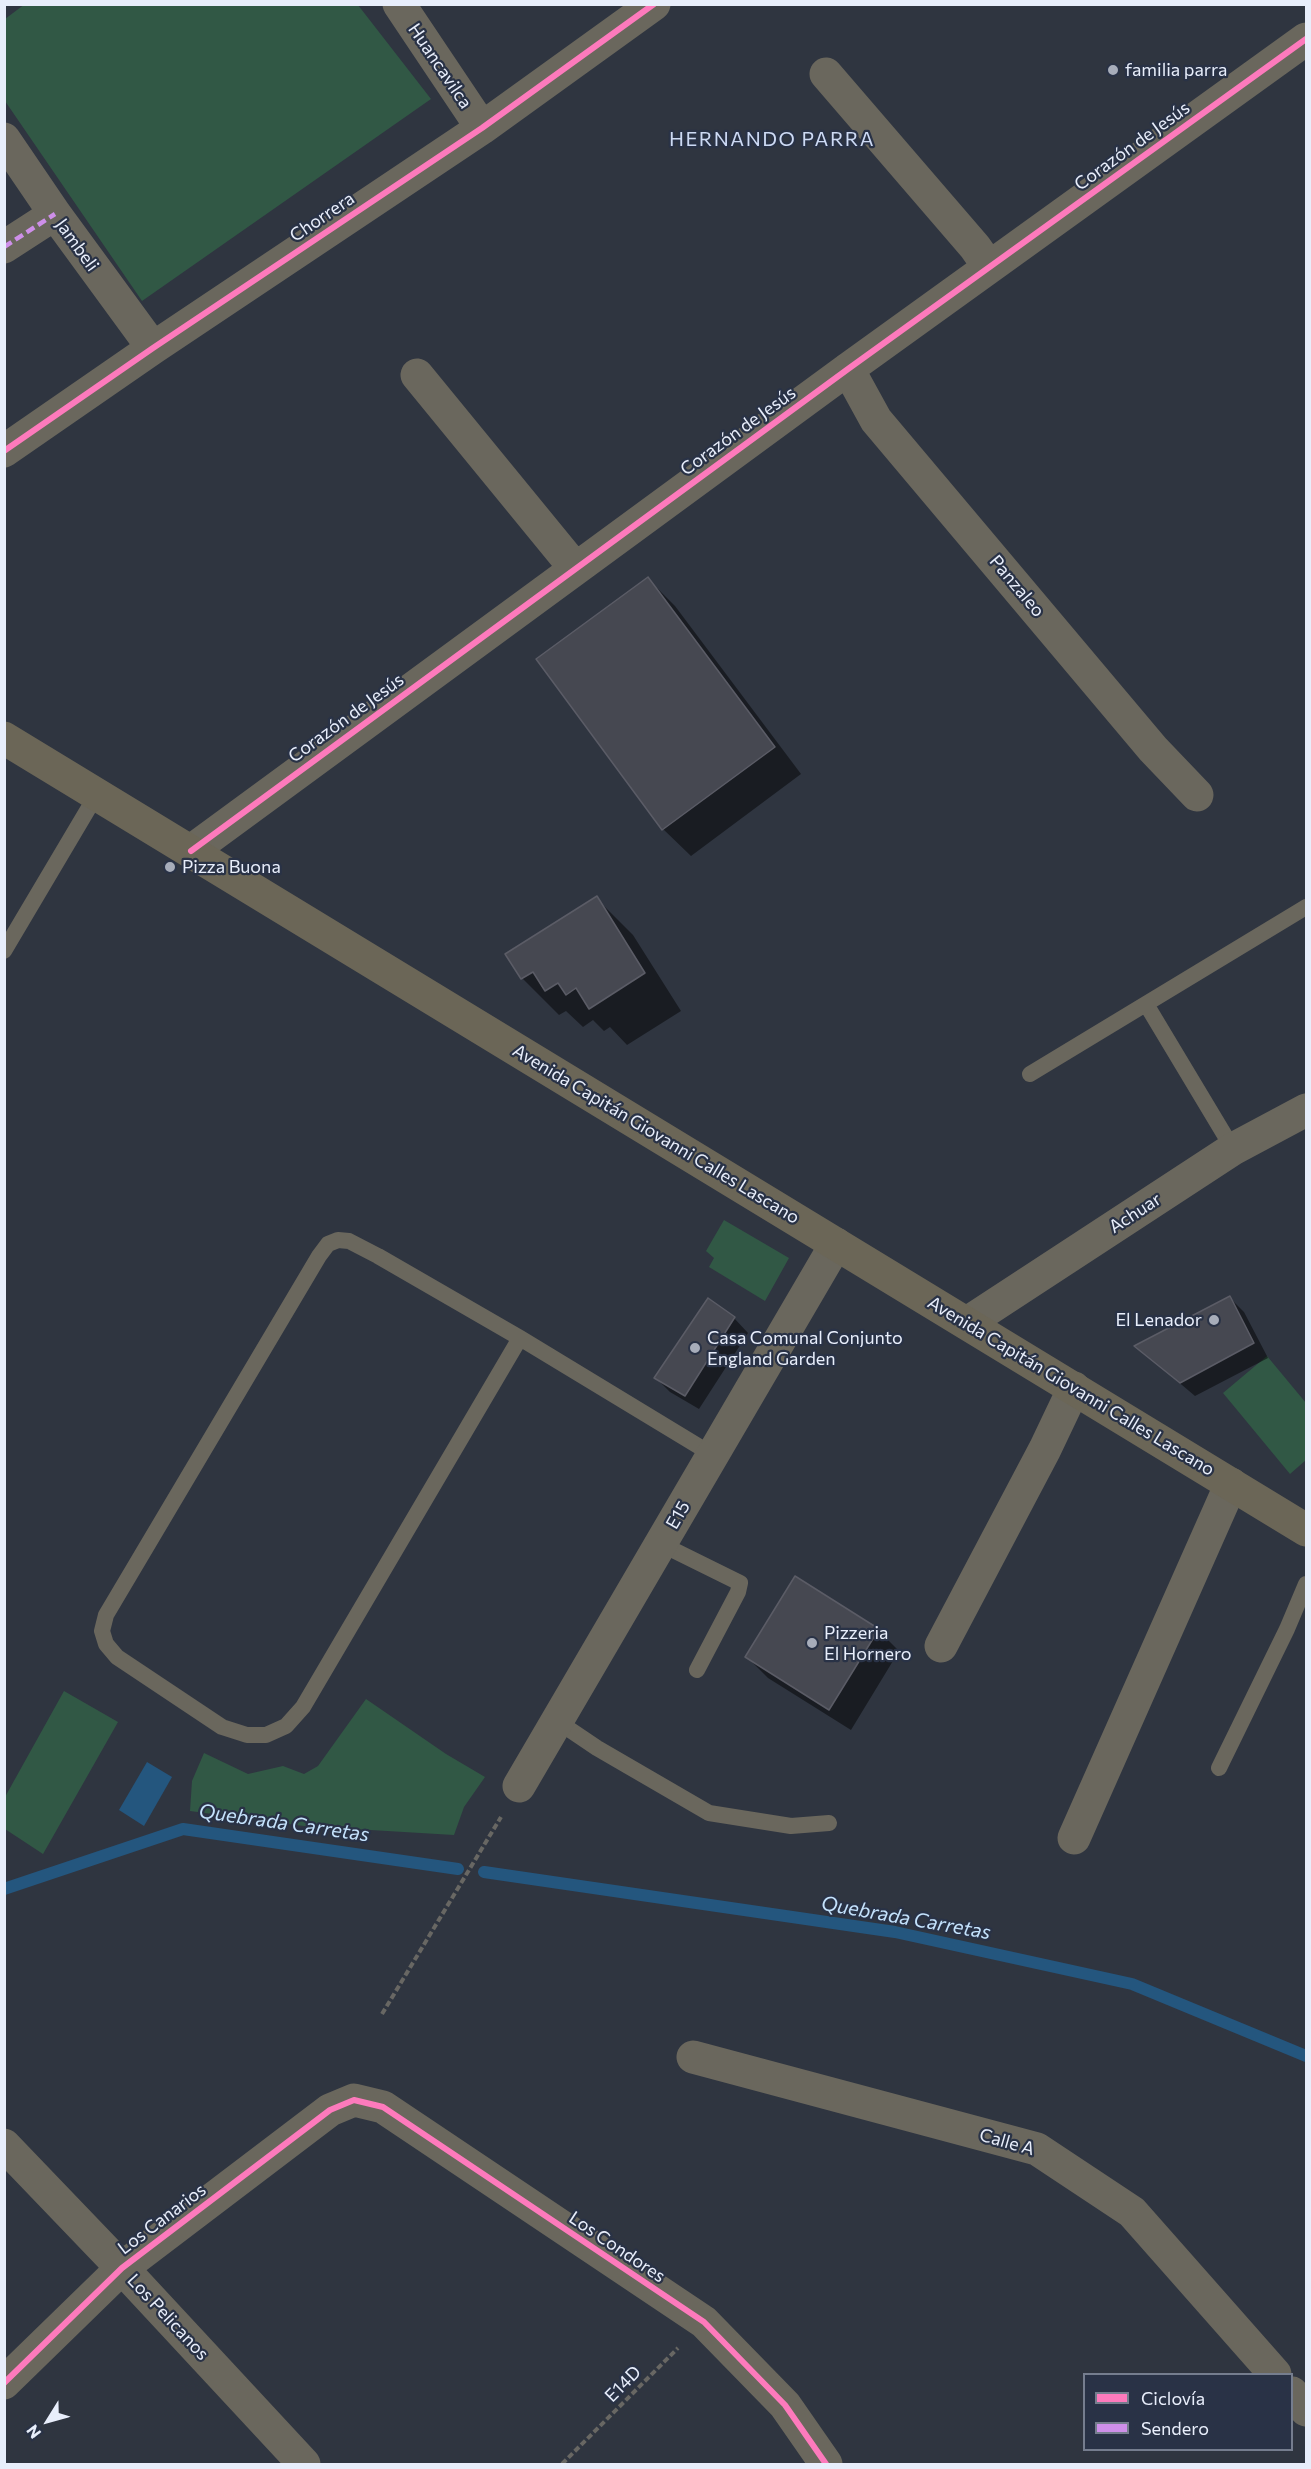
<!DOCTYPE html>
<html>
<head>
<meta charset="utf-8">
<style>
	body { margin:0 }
	#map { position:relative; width:1311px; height:2469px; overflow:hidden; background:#2f3540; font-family:Commissioner,sans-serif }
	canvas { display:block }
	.frame { position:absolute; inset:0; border:6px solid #e8eefb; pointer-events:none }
	.legend { position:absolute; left:1083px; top:2373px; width:210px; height:78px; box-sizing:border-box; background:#293246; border:2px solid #757d8e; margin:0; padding:8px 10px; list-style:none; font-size:18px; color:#e8eefb }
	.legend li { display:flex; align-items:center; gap:12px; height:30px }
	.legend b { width:30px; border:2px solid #757d8e }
	.north { position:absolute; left:18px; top:2391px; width:60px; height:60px; -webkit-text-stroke:4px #293246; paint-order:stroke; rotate:233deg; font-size:16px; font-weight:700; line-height:24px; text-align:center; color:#e8eefb }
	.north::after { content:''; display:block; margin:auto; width:21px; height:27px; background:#e8eefb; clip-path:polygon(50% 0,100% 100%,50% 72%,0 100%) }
</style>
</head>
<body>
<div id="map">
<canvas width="1311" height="2469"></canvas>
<div class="frame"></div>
<ul class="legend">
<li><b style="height:8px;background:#fd7abc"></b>Ciclovía</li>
<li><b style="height:8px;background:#ce8fe9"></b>Sendero</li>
</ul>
<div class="north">N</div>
</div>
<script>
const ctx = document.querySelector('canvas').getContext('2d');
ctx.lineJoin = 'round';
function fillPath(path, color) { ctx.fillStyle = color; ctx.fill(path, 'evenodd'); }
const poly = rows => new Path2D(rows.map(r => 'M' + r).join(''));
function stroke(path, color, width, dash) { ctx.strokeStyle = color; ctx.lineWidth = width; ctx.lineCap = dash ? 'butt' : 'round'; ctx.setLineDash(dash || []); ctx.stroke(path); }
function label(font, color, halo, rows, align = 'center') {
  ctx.font = font + ' Commissioner,sans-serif'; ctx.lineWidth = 4.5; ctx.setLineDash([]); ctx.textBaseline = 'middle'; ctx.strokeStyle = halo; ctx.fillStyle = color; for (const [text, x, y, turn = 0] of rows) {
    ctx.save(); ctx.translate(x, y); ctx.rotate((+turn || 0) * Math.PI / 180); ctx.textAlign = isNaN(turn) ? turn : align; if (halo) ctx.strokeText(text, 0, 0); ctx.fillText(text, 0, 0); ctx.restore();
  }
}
fillPath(poly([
	[25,4,358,5,431,99,142,301,5,101,5,19],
	[724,1220,789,1258,765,1301,709,1267,714,1258,706,1251],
	[1267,1356,1306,1403,1306,1460,1290,1474,1223,1393],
	[64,1691,118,1722,43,1854,5,1829,5,1797],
	[366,1699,446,1754,485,1777,464,1807,454,1835,304,1826,190,1811,192,1781,204,1753,248,1774,283,1766,304,1774,318,1766]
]), '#315845');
fillPath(poly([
	[147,1762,172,1777,144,1826,119,1810]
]), '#24567e');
fillPath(poly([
	[648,579,675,606,801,774,691,856,663,829],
	[596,898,633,935,681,1011,627,1045,610,1027,604,1031,593,1020,583,1027,566,1011,559,1015,522,978,507,954],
	[1230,1298,1244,1312,1268,1358,1195,1396,1137,1347],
	[734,1318,748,1333,699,1409,670,1392,656,1378],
	[878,1630,899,1651,851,1730,768,1678,747,1657]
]), '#0007');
stroke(poly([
	[484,1872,895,1932,1132,1984,1306,2056],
	[4,1889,183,1829,458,1869]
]), '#24567e', 12);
const building = poly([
	[648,577,775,747,662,830,536,659,648,577],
	[597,896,645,973,589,1009,576,988,566,995,558,983,545,991,533,972,521,979,505,954,597,896],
	[1230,1296,1254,1343,1180,1383,1134,1346,1230,1296],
	[708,1298,735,1317,685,1396,654,1378,708,1298],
	[795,1576,879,1629,829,1710,745,1657,795,1576]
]);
fillPath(building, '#464851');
stroke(building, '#5b5c66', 1.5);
stroke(poly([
	[382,2014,501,1817],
	[562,2464,678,2348]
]), '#686763', 4, [6, 3]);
stroke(poly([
	[4,951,97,794],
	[1146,1004,1233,1149],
	[1030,1074,1306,907],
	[520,1338,303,1707,286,1726,266,1735,247,1735,222,1727,117,1657,106,1644,102,1631,106,1615,319,1256,328,1244,338,1240,349,1241,378,1256,520,1338,713,1455],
	[661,1544,740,1583,738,1592,697,1670],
	[557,1721,597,1748,709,1813,791,1826,829,1823],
	[1219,1768,1287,1629,1306,1584]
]), '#6a675d', 16);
stroke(poly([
	[399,4,482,128],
	[826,74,975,247,989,267],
	[4,139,55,214,153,348],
	[4,247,55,214],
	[848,369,876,420,1153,749,1197,795],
	[417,375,575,568],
	[4,451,153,348,482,128,654,4],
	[191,851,848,369,1306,39],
	[967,1323,1233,1149,1306,1110],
	[941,1646,1045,1449,1074,1388],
	[519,1786,836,1244],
	[1074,1838,1231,1484],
	[693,2057,1037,2149,1132,2212,1275,2374],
	[4,2145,122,2268,304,2464],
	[4,2383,122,2268,330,2110,354,2100,383,2107,704,2322,785,2405,826,2464],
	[1292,2393,1306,2410]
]), '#6a675d', 33);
stroke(poly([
	[4,738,1306,1530]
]), '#6b6657', 33);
stroke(poly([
	[4,247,55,214]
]), '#ce8fe9', 4.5, [9, 4.5]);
stroke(poly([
	[4,451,153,348,482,128,654,4],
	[191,851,848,369,1306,39],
	[4,2383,122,2268,330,2110,354,2100,383,2107,704,2322,785,2405,826,2464]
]), '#fd7abc', 6);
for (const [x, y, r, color] of [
	[1113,70,6,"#a7adba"],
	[170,867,6,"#a7adba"],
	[1214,1320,6,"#a7adba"],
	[695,1348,6,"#a7adba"],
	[812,1643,6,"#a7adba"]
]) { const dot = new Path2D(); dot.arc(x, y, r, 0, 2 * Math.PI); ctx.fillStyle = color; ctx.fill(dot); stroke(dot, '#293246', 2); }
label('18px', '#e8eefb', '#293246', [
	["Huancavilca",440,66,56],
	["Corazón de Jesús",1132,146,-36],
	["Chorrera",322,217,-34],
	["Jambeli",77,245,54],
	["Corazón de Jesús",738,431,-36],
	["Panzaleo",1017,586,50],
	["Corazón de Jesús",346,718,-36],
	["Avenida Capitán Giovanni Calles Lascano",656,1134,31],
	["Achuar",1135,1213,-33],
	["Avenida Capitán Giovanni Calles Lascano",1071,1386,31],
	["E15",678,1515,-60],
	["Calle A",1007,2142,16],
	["Los Canarios",162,2219,-37],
	["Los Condores",617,2247,34],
	["Los Pelicanos",168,2317,47],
	["E14D",623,2384,-45]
]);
label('18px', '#e8eefb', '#293246', [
	["familia parra",1125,70],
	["Pizza Buona",182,867],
	["El Lenador",1202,1320,"right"],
	["Casa Comunal Conjunto",707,1338],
	["England Garden",707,1359],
	["Pizzeria",824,1633],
	["El Hornero",824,1654]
], 'left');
ctx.letterSpacing = '1.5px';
label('20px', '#cddaf4', '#293246', [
	["HERNANDO PARRA",772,139]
]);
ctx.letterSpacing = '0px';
label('italic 20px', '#c4e2fc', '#293246', [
	["Quebrada Carretas",284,1823,8],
	["Quebrada Carretas",906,1918,10]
]);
</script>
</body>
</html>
